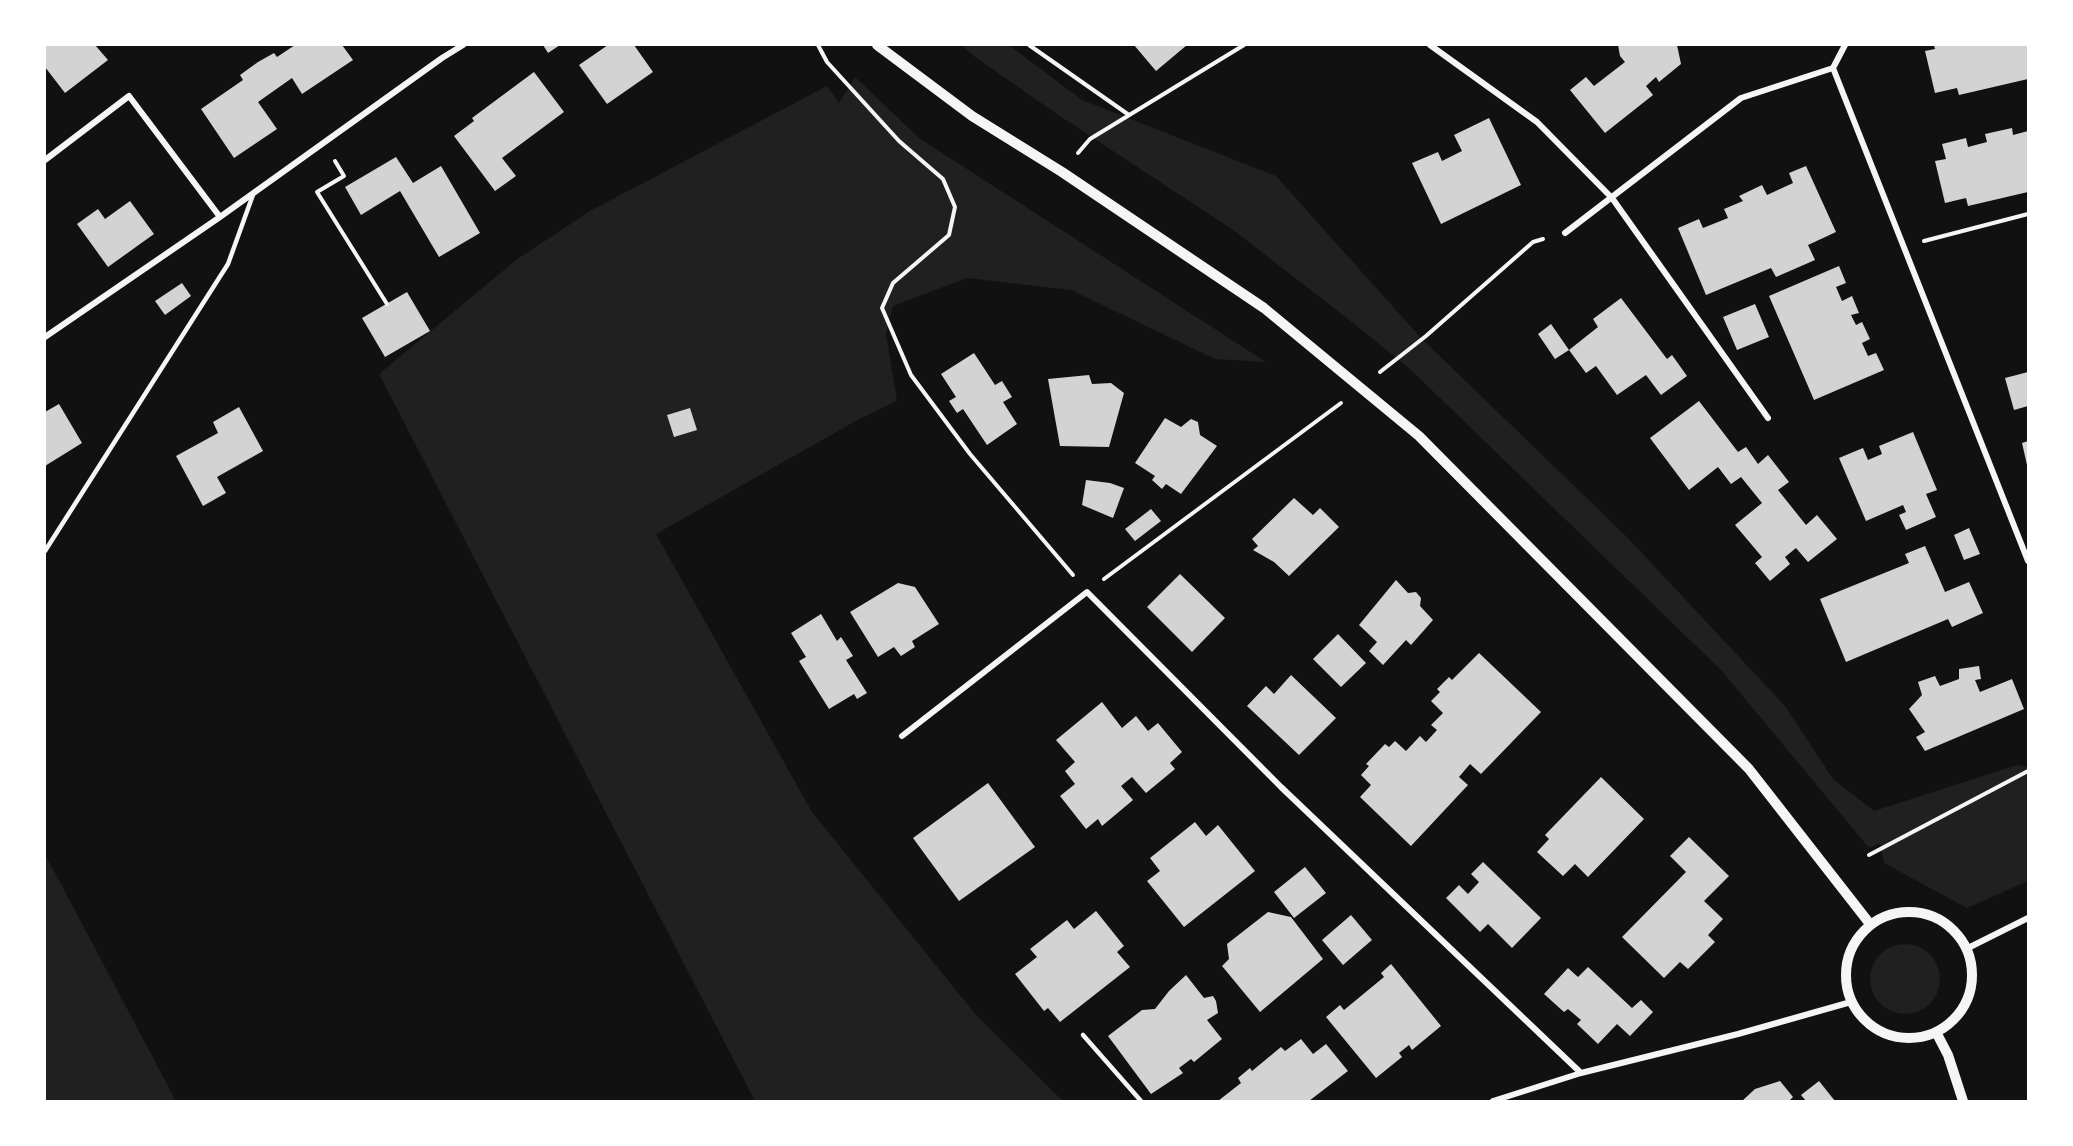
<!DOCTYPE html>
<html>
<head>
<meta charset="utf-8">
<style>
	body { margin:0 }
	#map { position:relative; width:2073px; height:1146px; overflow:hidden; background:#111; font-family:"Open Sans",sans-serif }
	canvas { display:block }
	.frame { position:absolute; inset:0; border:46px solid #fff; pointer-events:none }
</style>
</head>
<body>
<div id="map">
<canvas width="2073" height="1146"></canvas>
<div class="frame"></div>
</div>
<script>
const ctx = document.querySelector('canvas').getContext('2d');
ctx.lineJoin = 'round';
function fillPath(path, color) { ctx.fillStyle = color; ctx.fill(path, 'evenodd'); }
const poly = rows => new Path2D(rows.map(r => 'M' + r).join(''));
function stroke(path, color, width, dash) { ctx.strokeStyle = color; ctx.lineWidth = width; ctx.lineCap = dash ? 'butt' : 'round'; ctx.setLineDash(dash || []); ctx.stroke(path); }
fillPath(poly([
	[962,45,1009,45,1082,100,1276,176,1420,337,1627,537,1785,706,1833,779,1874,811,2017,765,2028,767,2028,881,1967,908,1884,863,1880,843,1869,848,1722,671,1409,368,1352,322,1233,230,1060,116,975,57],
	[855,77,919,138,1266,362,1215,359,1071,290,967,278,893,306,886,334,897,401,861,418,656,534,812,812,976,1015,1063,1101,755,1101,379,374,516,260,590,211,827,86,839,103],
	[45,854,176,1101,45,1101],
	'1870 979a35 35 0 1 1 70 0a35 35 0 1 1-70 0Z'
]), '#202020');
fillPath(poly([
	[45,45,95,45,108,60,65,93,45,67],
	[295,45,342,45,353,60,302,94,292,78,258,102,277,129,234,158,201,109,243,80,240,75,258,62,274,53,277,57],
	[543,45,560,45,548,53],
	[608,45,634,45,653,72,607,104,579,65],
	[1134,45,1187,45,1156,71],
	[1618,45,1677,45,1681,64,1659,82,1656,77,1646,86,1653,95,1605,133,1570,90,1586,77,1594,86,1625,62,1620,56],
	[1934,45,2028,45,2028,79,1959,95,1957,88,1935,93,1925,51,1935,49],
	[534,72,564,112,502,158,516,176,495,191,454,136,474,121,472,118],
	[1489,118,1521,185,1441,224,1412,163,1438,152,1442,161,1462,151,1454,135],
	[2012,128,2013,135,2028,131,2028,192,1968,206,1966,198,1945,203,1935,161,1946,159,1942,144,1966,138,1968,147,1987,142,1985,134],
	[396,157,413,183,441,166,480,233,439,257,400,191,361,215,345,187],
	[1806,166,1836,232,1808,245,1815,260,1776,277,1771,268,1706,295,1678,228,1699,219,1703,228,1728,218,1724,209,1743,201,1739,196,1762,185,1767,195,1793,183,1789,173],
	[130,201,154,234,108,267,77,224,98,209,105,219],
	[1839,266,1846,283,1836,287,1842,301,1852,296,1859,313,1851,315,1856,325,1862,322,1870,339,1862,343,1868,356,1876,353,1884,370,1814,400,1769,296],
	[182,283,191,296,165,315,155,301],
	[407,292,430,331,385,357,362,318],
	[1621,298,1667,359,1672,355,1687,376,1661,395,1646,375,1617,395,1596,366,1586,373,1569,350,1598,327,1593,319],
	[1755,304,1769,337,1737,350,1723,317],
	[1551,324,1569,350,1555,359,1538,334],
	[974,353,995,385,1002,381,1012,397,1003,402,1017,424,987,445,963,409,957,413,949,401,956,397,941,374],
	[2028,372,2028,406,2014,410,2005,378],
	[1089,375,1092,384,1111,383,1124,393,1109,447,1060,446,1048,379],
	[1699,401,1738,452,1746,447,1758,464,1768,455,1789,482,1778,490,1806,525,1817,515,1837,539,1808,562,1796,548,1785,557,1790,564,1770,581,1755,563,1762,557,1735,525,1762,503,1741,477,1731,484,1718,467,1689,490,1650,438],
	[59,404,82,443,45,466,45,412],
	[239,407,263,451,217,477,226,493,203,506,176,456,218,433,213,422],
	[690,408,697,430,674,437,667,415],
	[1165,418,1181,427,1191,419,1198,422,1200,435,1217,446,1181,494,1166,484,1162,489,1152,480,1155,476,1135,463],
	[1913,432,1937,490,1926,494,1936,517,1906,530,1899,515,1906,512,1903,505,1866,521,1839,458,1863,448,1868,460,1882,454,1879,446],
	[2028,441,2028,465,2027,465,2022,443],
	[1086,480,1110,483,1124,488,1113,518,1082,505],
	[1294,498,1313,515,1320,508,1339,527,1289,576,1274,562,1253,550,1258,546,1252,539],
	[1151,509,1161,521,1135,541,1125,529],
	[1969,528,1980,554,1964,560,1954,535],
	[1925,546,1945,592,1969,582,1983,613,1952,627,1948,619,1846,662,1820,599,1909,563,1905,554],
	[1180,574,1225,618,1192,652,1147,607],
	[1396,580,1408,593,1416,592,1421,598,1420,606,1433,620,1411,645,1406,640,1383,665,1369,651,1377,642,1359,625],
	[898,583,915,587,939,624,912,641,915,647,901,656,894,647,878,657,850,612],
	[821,614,837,641,841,637,853,656,846,660,867,693,857,699,854,694,829,709,799,661,806,657,791,633],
	[1338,634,1366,663,1341,687,1313,659],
	[1479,653,1541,712,1481,774,1470,764,1459,777,1468,785,1411,846,1360,797,1371,785,1361,775,1369,766,1366,764,1385,744,1389,747,1395,741,1406,751,1420,736,1426,742,1437,730,1431,725,1443,713,1431,701,1440,692,1437,689,1449,677,1452,680],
	[1979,666,1981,679,1975,680,1980,692,2012,679,2024,709,1925,751,1916,737,1925,732,1909,709,1922,695,1918,682,1935,676,1940,686,1959,679,1959,669],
	[1291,675,1336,718,1299,755,1247,706,1266,686,1274,694],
	[1102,702,1122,728,1136,716,1148,731,1158,723,1182,752,1170,763,1175,769,1146,793,1132,777,1121,786,1133,800,1102,826,1098,819,1086,829,1060,796,1075,784,1065,771,1075,762,1056,740],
	[1601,777,1644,819,1588,877,1575,864,1563,876,1537,852,1549,839,1545,835],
	[988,783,1035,847,959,901,913,838],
	[1195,822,1206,836,1218,825,1255,871,1184,927,1147,881,1160,871,1150,858],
	[1689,837,1729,876,1704,901,1723,919,1708,935,1715,942,1688,969,1680,962,1664,978,1622,937,1686,872,1670,856],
	[1483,862,1541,918,1512,948,1488,924,1480,932,1446,898,1459,885,1468,894,1479,882,1471,874],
	[1305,867,1326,893,1294,918,1274,892],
	[1096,911,1124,946,1117,952,1130,967,1060,1022,1048,1008,1044,1011,1015,974,1037,957,1030,949,1067,920,1074,929],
	[1268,912,1291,917,1323,959,1260,1012,1222,966,1229,959,1227,944],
	[1351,915,1372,940,1343,965,1322,940],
	[1391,964,1441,1026,1412,1050,1409,1045,1399,1053,1402,1057,1376,1078,1326,1017,1340,1005,1344,1010,1384,977,1381,973],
	[1588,967,1632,1008,1641,1000,1653,1012,1630,1036,1617,1024,1598,1044,1577,1024,1581,1020,1568,1009,1564,1012,1544,994,1568,968,1578,977],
	[1186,975,1204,998,1213,996,1216,1001,1218,1013,1207,1020,1222,1039,1194,1062,1191,1059,1179,1068,1183,1073,1151,1094,1108,1036,1142,1010,1155,1009,1169,991],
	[1301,1039,1313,1054,1326,1044,1348,1071,1309,1101,1218,1101,1241,1083,1238,1078,1250,1068,1252,1071,1281,1047,1285,1051],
	[1780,1081,1793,1097,1789,1101,1742,1101,1755,1089],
	[1819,1081,1835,1101,1806,1101,1801,1095]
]), '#d3d3d3');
stroke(poly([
	[818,45,827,62,899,141,943,179,955,207,949,235,893,283,882,308,911,375,970,454,1073,575],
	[1029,45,1129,115],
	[1078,153,1090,139,1244,45],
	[335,161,344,176,317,192,387,304],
	[1924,241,2028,214],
	[1380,372,1426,336,1533,242,1543,239],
	[1104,579,1341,403],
	[1869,855,2028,771]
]), '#f5f5f5', 4);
stroke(poly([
	[45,551,228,264,254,192],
	[1083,1035,1141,1101]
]), '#f5f5f5', 4.5);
stroke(poly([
	[1430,45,1537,122,1612,198,1768,418],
	[1833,68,2028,561],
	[45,160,129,96,220,217],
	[1565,233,1741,98,1833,68,1845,45],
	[45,337,220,217,442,58,463,45],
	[902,736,1087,592,1281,787,1581,1073],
	[1966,949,2028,918],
	[1493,1101,1581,1073,1738,1034,1851,1002]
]), '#f5f5f5', 6);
stroke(poly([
	[877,45,972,116,1062,172,1264,308,1419,436,1749,769,1870,924],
	'1846 975a63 63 0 1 1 126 0a63 63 0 1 1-126 0Z',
	[1936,1032,1948,1055,1963,1101]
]), '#f5f5f5', 10);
</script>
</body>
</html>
